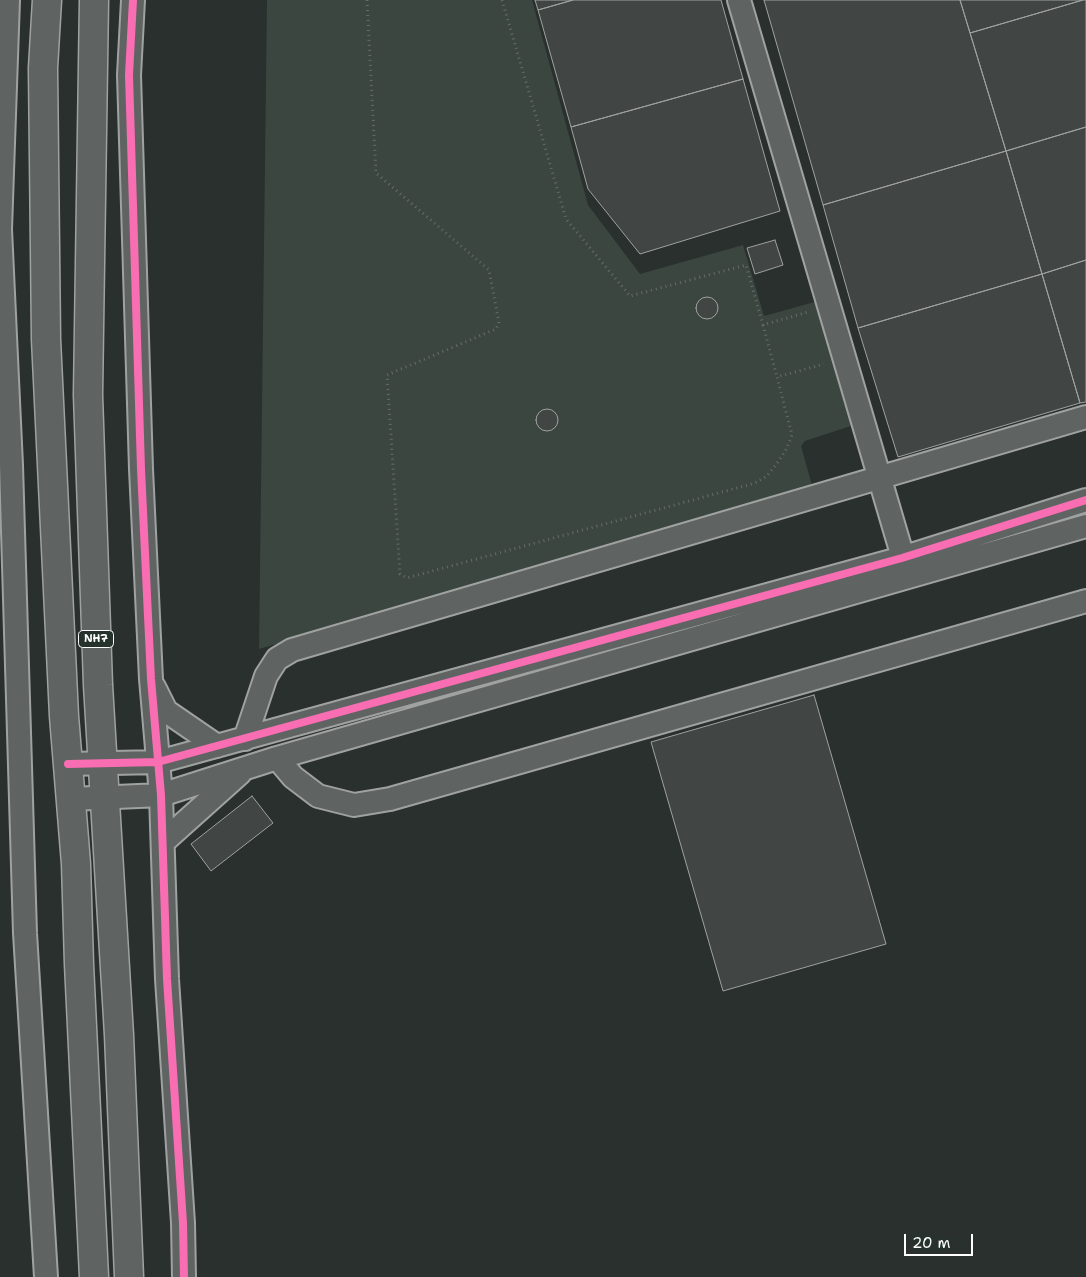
<!DOCTYPE html>
<html>
<head>
<meta charset="utf-8">
<style>
	body { margin:0 }
	#map { position:relative; width:1086px; height:1277px; overflow:hidden; background:#29302d; font-family:"Shantell Sans",sans-serif }
	canvas { display:block }
	.scale { position:absolute; left:904px; top:1234px; width:69px; height:22px; box-sizing:border-box; border:2px solid #fff; border-top:0; padding-left:6px; font-size:15px; line-height:18px; white-space:nowrap; color:#fff; -webkit-text-stroke:4px #26332d; paint-order:stroke }
</style>
</head>
<body>
<div id="map">
<canvas width="1086" height="1277"></canvas>
<div class="scale">20 m</div>
</div>
<script>
const ctx = document.querySelector('canvas').getContext('2d');
ctx.lineJoin = 'round';
function fillPath(path, color) { ctx.fillStyle = color; ctx.fill(path, 'evenodd'); }
const poly = rows => new Path2D(rows.map(r => 'M' + r).join(''));
function stroke(path, color, width, dash) { ctx.strokeStyle = color; ctx.lineWidth = width; ctx.lineCap = dash ? 'butt' : 'round'; ctx.setLineDash(dash || []); ctx.stroke(path); }
function label(font, color, halo, rows, align = 'center') {
  ctx.font = font + ' "Shantell Sans",sans-serif'; ctx.lineWidth = 4; ctx.setLineDash([]); ctx.textBaseline = 'middle'; ctx.strokeStyle = halo; ctx.fillStyle = color; for (const [text, x, y, turn = 0] of rows) {
    ctx.save(); ctx.translate(x, y); ctx.rotate((+turn || 0) * Math.PI / 180); ctx.textAlign = isNaN(turn) ? turn : align; if (halo) ctx.strokeText(text, 0, 0); ctx.fillText(text, 0, 0); ctx.restore();
  }
}
fillPath(poly([
	[267,0,532,0,588,205,640,274,743,245,764,316,818,301,854,425,805,441,801,446,813,489,259,649]
]), '#3b4641');
const building = poly([
	[535,0,573,0,538,10,535,0],
	[573,0,721,0,743,79,571,127,538,10,573,0],
	[764,0,960,0,1006,151,823,205,764,0],
	[960,0,1083,0,970,33,960,0],
	[1083,0,1086,0,1086,127,1006,151,970,33,1083,0],
	[743,79,780,211,640,254,588,189,571,127,743,79],
	[1086,127,1086,260,1042,274,1006,151,1086,127],
	[1006,151,1042,274,858,328,823,205,1006,151],
	[775,240,783,265,755,274,747,248,775,240],
	[1086,260,1086,402,1080,403,1042,274,1086,260],
	[1042,274,1080,403,898,457,858,328,1042,274],
	'696 308a11 11 0 1 1 22 0a11 11 0 1 1-22 0Z',
	'536 420a11 11 0 1 1 22 0a11 11 0 1 1-22 0Z',
	[814,695,886,944,723,991,651,742,814,695],
	[252,796,273,823,211,871,191,844,252,796]
]);
fillPath(building, '#414644');
stroke(building, '#9fa2a0', 1);
const minor = poly([
	[8,0,0,229,11,465,25,933,46,1277],
	[133,0,129,75,141,469,151,679,161,795,167,979,183,1223,184,1277],
	[739,0,907,571],
	[154,687,166,711,217,746],
	[245,739,266,676,277,659,292,650,1086,417],
	[277,758,293,777,318,796,354,805,390,799,1086,601],
	[68,764,158,762,902,558,1086,500],
	[71,799,161,795,277,758,1086,526],
	[163,842,240,773]
]);
const highway = poly([
	[47,0,43,68,46,339,64,716,76,864,79,964,94,1277],
	[94,0,88,395,98,685,119,1035,129,1277]
]);
stroke(minor, '#9fa2a0', 26);
stroke(highway, '#9fa2a0', 31);
stroke(poly([
	[367,0,376,173,489,270,499,323,496,329,387,375,400,574,407,578,755,483,767,476,778,462,787,448,792,435,777,377,824,364],
	[502,0,566,219,630,296,746,265,763,325,808,312],
	[763,325,777,377]
]), '#686c69', 3, [1, 4]);
stroke(minor, '#5f6362', 22);
stroke(highway, '#5f6362', 28);
stroke(poly([
	[133,0,129,75,141,469,151,679,161,795,167,979,183,1223,184,1277],
	[68,764,158,762,902,558,1086,500]
]), '#f96db3', 8);
for (const [x, y, w] of [
	[96,639,35]
]) { const box = new Path2D(); box.roundRect(x - w / 2, y - 8.5, w, 17, 4); ctx.fillStyle = '#26332d'; ctx.fill(box); stroke(box, '#fff', 1); }
label('bold 11px', '#fff', null, [
	["NH7",96,639]
]);
</script>
</body>
</html>
